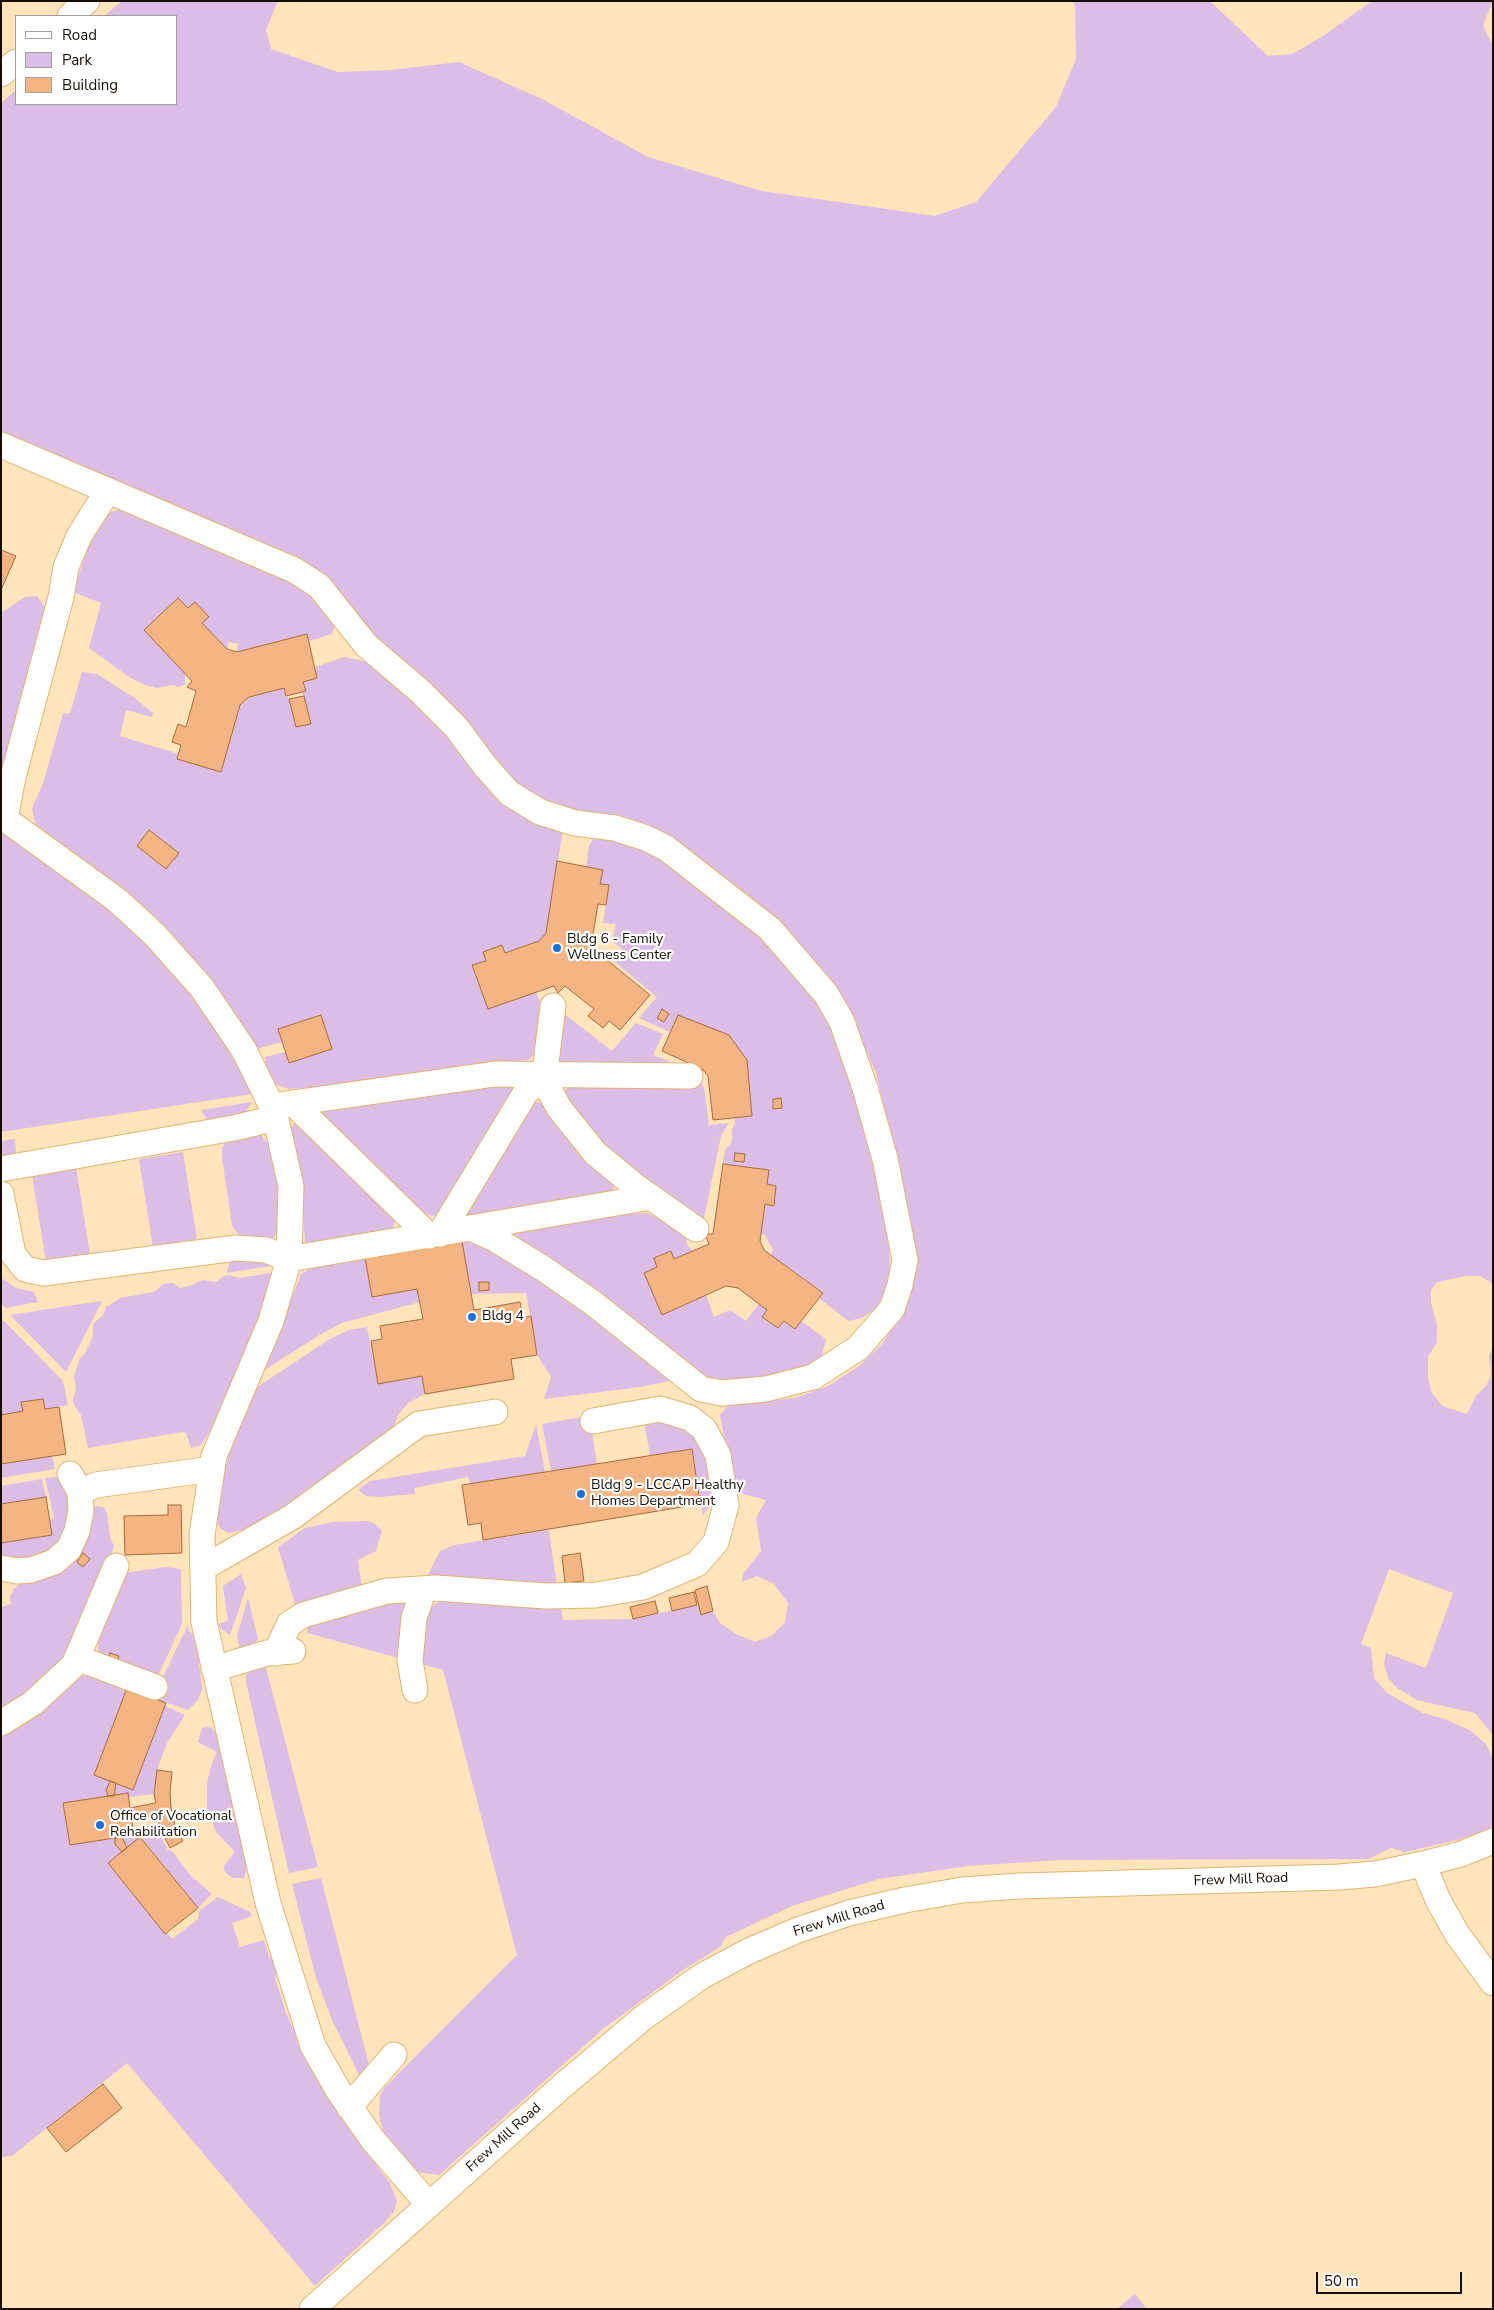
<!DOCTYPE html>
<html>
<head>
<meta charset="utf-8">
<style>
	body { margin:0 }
	#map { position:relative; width:1494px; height:2310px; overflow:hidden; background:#ffe4bc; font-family:"Nunito Sans",sans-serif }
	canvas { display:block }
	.frame { position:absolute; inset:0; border:2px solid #180c00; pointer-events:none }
	.legend { position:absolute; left:15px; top:15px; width:162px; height:90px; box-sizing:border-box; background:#fff; border:1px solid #a39e99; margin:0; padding:6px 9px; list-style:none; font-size:15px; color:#180c00 }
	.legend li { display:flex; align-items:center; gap:10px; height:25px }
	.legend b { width:25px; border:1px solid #a39e99 }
	.scale { position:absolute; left:1316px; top:2272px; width:146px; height:22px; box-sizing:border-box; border:2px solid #180c00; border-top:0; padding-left:6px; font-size:15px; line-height:18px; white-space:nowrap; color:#180c00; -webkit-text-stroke:4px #fff; paint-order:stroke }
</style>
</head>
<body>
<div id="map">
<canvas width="1494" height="2310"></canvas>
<div class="frame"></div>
<ul class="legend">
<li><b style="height:6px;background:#fff"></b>Road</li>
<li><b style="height:14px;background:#dbbde5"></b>Park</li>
<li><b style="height:14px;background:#f5b483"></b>Building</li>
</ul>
<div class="scale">50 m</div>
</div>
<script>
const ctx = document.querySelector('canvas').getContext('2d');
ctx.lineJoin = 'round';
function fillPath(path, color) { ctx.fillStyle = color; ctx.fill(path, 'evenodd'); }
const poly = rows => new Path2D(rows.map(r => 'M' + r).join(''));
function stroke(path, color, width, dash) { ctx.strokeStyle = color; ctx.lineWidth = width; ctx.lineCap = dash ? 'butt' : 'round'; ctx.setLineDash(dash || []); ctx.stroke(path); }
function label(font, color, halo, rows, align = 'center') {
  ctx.font = font + ' "Nunito Sans",sans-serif'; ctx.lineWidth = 4.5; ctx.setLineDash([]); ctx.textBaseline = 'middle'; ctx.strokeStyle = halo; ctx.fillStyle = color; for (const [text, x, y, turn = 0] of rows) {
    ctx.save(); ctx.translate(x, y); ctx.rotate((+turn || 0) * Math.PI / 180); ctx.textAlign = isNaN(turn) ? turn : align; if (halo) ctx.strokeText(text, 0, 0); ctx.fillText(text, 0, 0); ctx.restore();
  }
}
fillPath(poly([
	[122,1,278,1,266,30,271,49,338,72,391,70,459,62,542,99,648,157,762,191,935,216,976,202,1056,107,1076,59,1075,6,1073,1,1210,1,1268,56,1292,54,1323,36,1372,1,1493,1,1483,25,1493,46,1493,1284,1480,1276,1466,1276,1437,1282,1431,1290,1431,1303,1437,1325,1437,1342,1428,1357,1428,1376,1431,1392,1442,1406,1467,1414,1476,1396,1486,1386,1491,1375,1489,1356,1493,1346,1493,1735,1475,1713,1417,1700,1397,1688,1388,1678,1384,1664,1386,1653,1426,1668,1453,1593,1389,1569,1361,1644,1371,1648,1374,1678,1387,1693,1423,1713,1445,1719,1471,1731,1486,1744,1493,1759,1493,1827,1461,1839,1405,1852,1391,1848,1368,1859,1061,1860,968,1866,879,1879,792,1906,726,1937,720,1947,683,1970,603,2029,439,2175,416,2172,390,2145,383,2131,379,2116,380,2096,385,2087,517,1955,443,1670,417,1663,426,1612,440,1600,561,1607,563,1620,633,1619,697,1605,700,1607,701,1615,713,1611,720,1623,736,1634,755,1642,771,1636,785,1623,788,1603,774,1584,757,1576,742,1582,743,1574,761,1551,756,1518,766,1500,743,1494,736,1487,729,1466,720,1415,728,1405,795,1398,828,1386,859,1366,882,1344,900,1316,903,1186,876,1073,856,1027,837,990,814,960,778,922,751,899,661,837,533,801,398,664,314,571,293,555,102,474,1,435,1,103,16,90,16,104,176,104,176,16,104,16],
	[123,509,300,581,335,625,332,634,309,641,307,634,237,652,238,644,228,642,227,649,202,623,195,602,188,608,178,598,144,630,185,673,185,685,178,687,173,685,157,688,145,685,129,677,89,648,101,603,73,592,93,532,106,516,113,511],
	[37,596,46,609,1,778,1,613,25,597],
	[344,657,368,662,563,830,546,933,539,941,505,953,502,945,483,952,486,961,472,966,488,1009,536,992,542,1006,538,1045,534,1054,528,1060,313,1087,288,1089,273,1083,266,1068,265,1057,285,1052,289,1063,332,1049,321,1015,278,1029,282,1042,257,1049,198,964,172,934,146,908,38,828,34,819,32,808,43,784,63,713,70,714,82,672,97,674,136,699,153,713,152,717,126,710,120,736,179,754,178,759,221,772,240,705,249,697,284,688,286,696,311,724,302,691,306,690,303,682,317,678,315,667],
	[149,830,179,853,166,869,137,846],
	[1,831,115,914,144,939,196,999,223,1041,252,1094,1,1132],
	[600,834,653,849,795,964,838,1032,887,1202,890,1273,883,1297,875,1309,862,1318,848,1321,819,1298,823,1292,771,1255,773,1250,765,1235,761,1234,765,1204,774,1206,776,1186,767,1184,769,1170,723,1164,725,1150,732,1142,732,1130,735,1123,735,1118,752,1116,747,1060,678,1015,670,1032,639,1018,657,997,613,960,622,949,612,941,616,924,603,923,609,886,600,884,602,870,586,867,589,846,593,839],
	[562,1012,612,1051,636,1023,663,1034,653,1055,671,1062,561,1064,557,1061],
	[700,1082,704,1087,709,1125,729,1123,721,1136,703,1223,647,1185,582,1124,563,1092,570,1085],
	[502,1085,512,1086,515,1089,435,1216,423,1214,318,1114,321,1107],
	[252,1102,244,1115,211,1121,207,1120,201,1110],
	[538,1102,542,1103,571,1144,614,1186,612,1194,466,1218,465,1215,533,1103],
	[295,1124,396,1220,392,1229,308,1245,305,1242,300,1177,297,1154,289,1128],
	[260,1134,270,1146,279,1187,279,1230,272,1240,241,1236,236,1232,232,1225,222,1158,222,1148,226,1142],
	[15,1139,16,1153,1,1156,1,1141],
	[183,1152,197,1239,153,1247,139,1159],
	[76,1167,90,1255,46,1262,32,1175],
	[647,1213,661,1220,686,1237,687,1245,693,1251,674,1259,671,1251,654,1258,657,1267,644,1273,662,1315,706,1295,714,1317,730,1310,746,1321,759,1304,767,1310,762,1317,778,1328,784,1321,795,1329,801,1321,826,1339,822,1356,817,1363,741,1384,704,1377,505,1234,627,1214],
	[462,1241,473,1241,512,1258,678,1379,641,1387,544,1399,551,1377,537,1355,526,1293,471,1294],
	[365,1258,372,1297,417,1289,420,1302,342,1323,321,1334,263,1371,301,1274,314,1266],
	[230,1260,268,1262,271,1266,227,1273],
	[271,1273,274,1276,266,1305,211,1429,201,1445,191,1448,186,1433,182,1432,88,1448,81,1415,74,1405,73,1399,76,1390,74,1376,80,1358,85,1353,93,1336,93,1324,103,1315,106,1307,120,1298,154,1292,163,1284,173,1283,180,1288,190,1286,202,1280,216,1282,224,1276,229,1275,239,1278],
	[1,1278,16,1288,34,1292,38,1302,5,1308,1,1302],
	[102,1301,66,1372,10,1315,74,1305],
	[1,1318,63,1381,68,1405,45,1409,43,1399,22,1402,23,1411,1,1415],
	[367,1327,378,1383,422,1376,425,1394,408,1403,398,1415,394,1427,295,1508,242,1530,228,1533,220,1528,215,1517,216,1499,230,1452,251,1391,330,1339,349,1330],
	[655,1413,691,1431,706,1453,712,1483,711,1505,703,1515,692,1449,650,1455,645,1427,647,1419],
	[575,1418,583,1419,592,1433,597,1464,551,1471,542,1424],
	[536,1424,545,1472,471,1484,468,1477,415,1488,415,1494,379,1497,366,1496,358,1490,370,1481,525,1456],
	[52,1456,55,1469,1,1478,1,1464],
	[65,1476,71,1509,61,1542,41,1558,1,1559,1,1543,52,1535,50,1520,54,1518,45,1478],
	[42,1479,46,1497,1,1504,1,1486],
	[96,1506,104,1507,107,1513,110,1537,114,1546,107,1571,61,1666,1,1713,1,1607,11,1604,10,1596,14,1589],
	[367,1521,374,1523,382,1530,376,1551,358,1560,362,1587,300,1606,295,1604,278,1547,305,1528,333,1522],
	[549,1530,557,1587,427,1577,440,1551,454,1545],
	[166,1567,181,1569,182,1624,156,1680,108,1665,98,1654,98,1641,107,1609,123,1573],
	[241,1574,246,1588,230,1635,221,1629,218,1624,228,1621,223,1586],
	[248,1598,258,1638,254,1645,240,1650,237,1636],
	[411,1600,406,1660,307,1633,308,1627,349,1608],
	[188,1625,189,1631,194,1635,197,1644,202,1690,198,1700,188,1710,156,1699,162,1679],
	[259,1667,266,1668,318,1867,289,1873,245,1677,250,1670],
	[80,1676,103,1676,127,1688,94,1774,110,1781,106,1790,108,1796,63,1804,70,1845,115,1838,115,1844,122,1852,108,1864,172,1939,198,1919,199,1911,218,1897,250,1912,252,1916,232,1923,240,1947,264,1940,269,1957,275,1962,277,1972,275,1978,286,2013,309,2064,359,2142,390,2183,397,2201,394,2212,383,2224,315,2286,127,2063,12,2156,1,2157,1,1727],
	[165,1706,185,1715,167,1743,157,1770,154,1794,129,1797,114,1796,116,1783,133,1789],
	[207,1727,212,1728,216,1733,247,1868,244,1878,232,1878,226,1873,223,1867,235,1852,216,1832,207,1808,207,1783,211,1766,217,1752,198,1742,202,1728],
	[157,1828,167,1849,173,1852,190,1875,212,1894,198,1908,141,1837,127,1848,123,1842,122,1837,134,1835,134,1831],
	[321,1878,369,2065,363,2073,359,2075,332,2020,316,1978,292,1884],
	[1135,2294,1147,2309,1117,2309]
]), '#dbbde5');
const building = poly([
	[1,550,16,556,1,590,1,550],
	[178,598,188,608,195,602,209,617,202,623,227,649,237,652,307,634,317,678,303,682,306,691,286,696,284,688,249,697,240,705,221,772,177,759,181,745,172,742,178,724,186,727,196,691,187,687,192,681,144,630,178,598],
	[304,696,311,724,296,727,289,699,304,696],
	[149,830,179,853,166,869,137,846,149,830],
	[557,861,603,870,600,884,609,885,606,905,598,904,592,940,596,951,650,995,620,1030,609,1021,603,1028,588,1016,594,1009,565,986,558,993,554,986,488,1009,472,965,486,961,483,952,502,945,505,953,539,941,546,933,557,861],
	[662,1009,669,1014,664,1022,657,1018,662,1009],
	[321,1015,332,1049,289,1063,278,1029,321,1015],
	[678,1015,729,1035,747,1060,752,1116,713,1120,708,1076,702,1069,662,1051,678,1015],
	[781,1098,782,1108,773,1109,773,1099,781,1098],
	[735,1153,745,1154,744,1162,734,1161,735,1153],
	[723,1164,769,1170,767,1184,776,1186,774,1206,765,1204,760,1241,764,1250,823,1293,795,1329,784,1321,778,1328,762,1317,767,1310,738,1288,726,1286,662,1315,644,1273,657,1267,654,1258,671,1251,674,1259,709,1244,705,1234,713,1234,723,1164],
	[462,1241,474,1310,520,1302,523,1318,531,1316,537,1355,511,1359,514,1379,425,1394,422,1376,378,1384,371,1341,382,1339,380,1326,423,1319,417,1289,372,1297,365,1258,462,1241],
	[479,1282,489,1282,489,1290,479,1291,479,1282],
	[43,1399,45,1409,59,1407,66,1454,1,1464,1,1415,23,1411,21,1402,43,1399],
	[692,1449,700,1502,694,1505,483,1540,481,1523,468,1525,462,1485,692,1449],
	[46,1497,52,1535,1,1543,1,1504,46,1497],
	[168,1505,181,1505,182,1553,125,1555,124,1516,168,1515,168,1505],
	[83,1553,90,1559,83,1567,77,1562,83,1553],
	[580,1553,584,1581,565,1583,562,1556,580,1553],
	[707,1586,713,1611,701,1615,695,1590,707,1586],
	[694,1592,697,1605,672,1611,669,1598,694,1592],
	[655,1601,658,1613,633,1619,630,1607,655,1601],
	[110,1653,119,1656,116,1664,107,1661,110,1653],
	[127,1688,166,1703,133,1790,94,1775,127,1688],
	[157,1770,172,1772,170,1792,171,1808,175,1826,183,1841,170,1848,161,1830,157,1816,132,1819,130,1808,156,1803,154,1794,157,1770],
	[110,1781,116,1783,114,1796,108,1796,106,1790,110,1781],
	[128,1793,134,1835,70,1845,63,1803,128,1793],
	[122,1837,127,1848,122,1852,115,1844,115,1838,122,1837],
	[140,1837,198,1908,165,1934,108,1863,140,1837],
	[103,2084,122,2108,66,2152,47,2128,103,2084]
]);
fillPath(building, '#f5b483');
stroke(building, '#a76a3b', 1);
const minor = poly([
	[70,16,87,1],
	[1,74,16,62],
	[1,445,294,570,319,586,366,645,421,692,456,727,485,766,509,793,540,812,575,823,615,828,646,838,666,848,770,929,826,994,842,1022,865,1088,885,1159,905,1260,900,1285,892,1309,858,1348,813,1377,766,1389,722,1393,701,1389,593,1303,544,1269,495,1239,473,1229],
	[1,816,117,900,155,935,202,988,244,1050,274,1111,291,1186,289,1259,271,1321,214,1456,202,1535,204,1622,268,1903,313,2046,338,2090,373,2140,429,2205],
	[5,819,13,777,61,597,66,567,79,536,107,492],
	[553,1006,545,1071,546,1084,559,1108,595,1153,635,1186,696,1229],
	[293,1103,429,1236],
	[272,1106,495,1074,690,1076],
	[1,1169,234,1128,276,1118],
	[1,1194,13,1254,25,1269,43,1273,236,1248,266,1250,289,1259,651,1197],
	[440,1234,526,1092,545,1076],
	[70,1474,80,1492],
	[1,1568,17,1571,31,1570,54,1562,69,1549,77,1531,81,1511,80,1492,96,1485,212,1469],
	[203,1568,292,1517,419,1424,495,1412],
	[276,1653,289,1624,303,1615,387,1591,436,1588,546,1596,596,1595,643,1587,697,1564,716,1542,726,1505,718,1455,704,1429,690,1418,660,1409,593,1421],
	[77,1658,155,1687],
	[214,1669,267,1653,293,1651],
	[415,1690,410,1661,414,1618,424,1589],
	[1,1723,33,1703,74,1665,116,1566],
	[1423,1864,1438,1900,1457,1934,1493,1983],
	[349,2107,394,2055],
	[312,2309,560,2088,644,2017,702,1976,749,1951,798,1930,849,1913,905,1900,962,1890,1020,1886,1339,1877,1375,1874,1423,1864,1461,1854,1493,1841]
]);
stroke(minor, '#dfb470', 27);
stroke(minor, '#fff', 25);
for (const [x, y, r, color] of [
	[557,948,5,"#1e6fda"],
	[472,1317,5,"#1e6fda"],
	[581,1494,5,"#1e6fda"],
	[100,1825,5,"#1e6fda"]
]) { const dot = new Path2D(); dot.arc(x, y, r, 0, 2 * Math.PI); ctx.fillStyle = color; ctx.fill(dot); stroke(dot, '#fff', 2); }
label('14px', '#180c00', '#fff', [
	["Bldg 6 - Family",567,940],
	["Wellness Center",567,956],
	["Bldg 4",482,1317],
	["Bldg 9 - LCCAP Healthy",591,1486],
	["Homes Department",591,1502],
	["Office of Vocational",110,1817],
	["Rehabilitation",110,1833]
], 'left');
label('14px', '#180c00', '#fff', [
	["Frew Mill Road",1241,1880,-2],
	["Frew Mill Road",839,1919,-17],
	["Frew Mill Road",504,2138,-42]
]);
</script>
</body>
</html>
